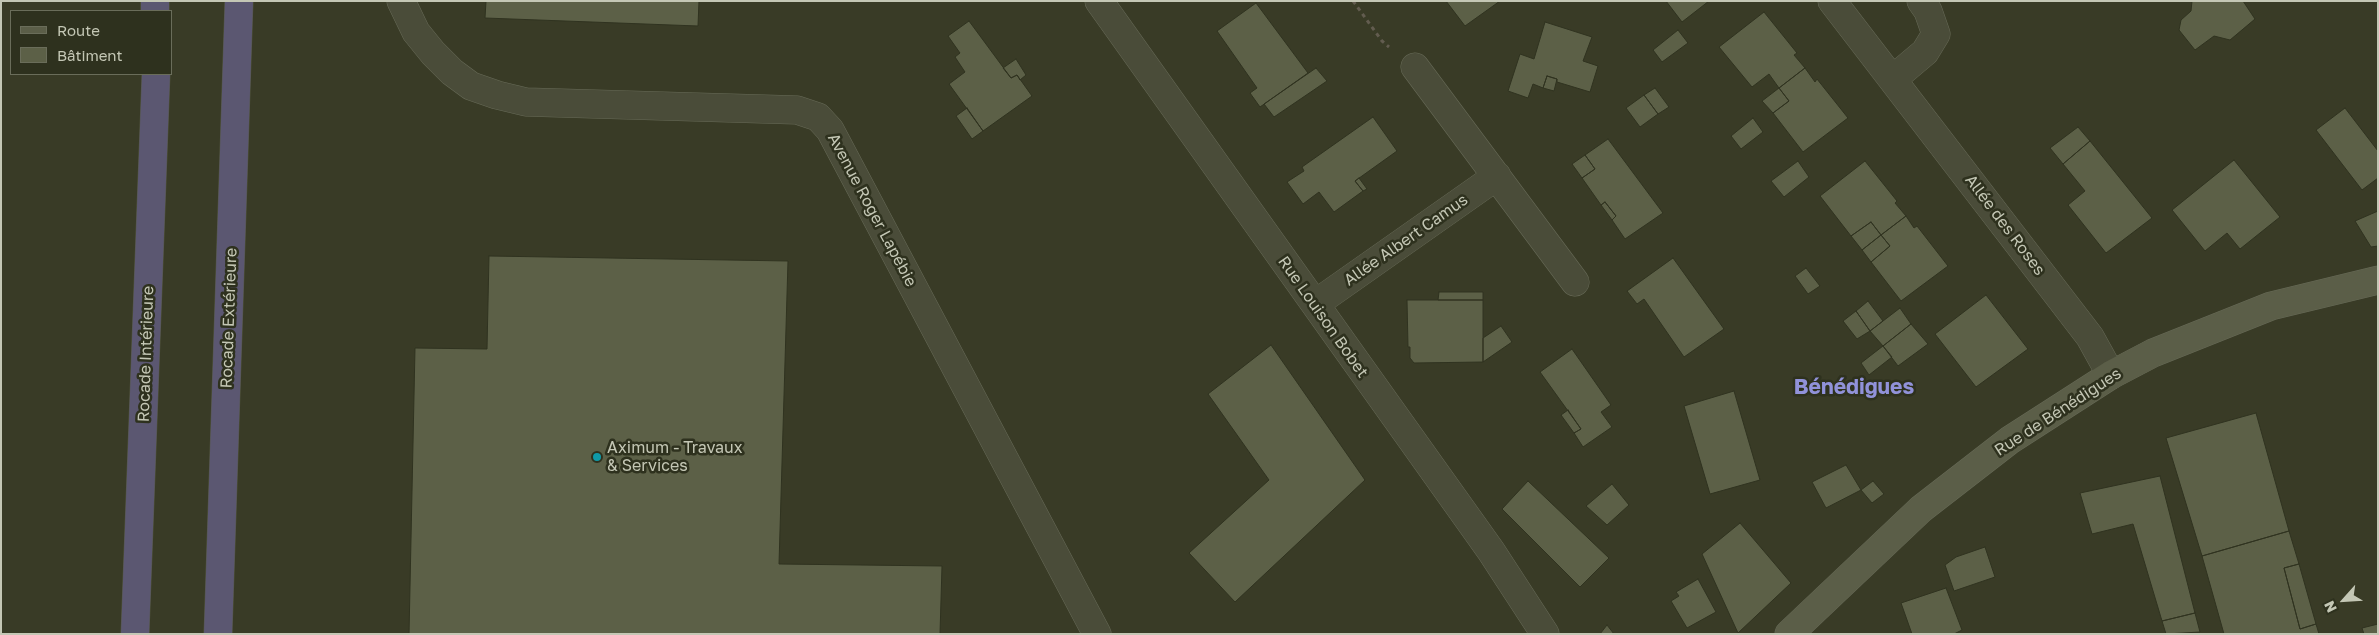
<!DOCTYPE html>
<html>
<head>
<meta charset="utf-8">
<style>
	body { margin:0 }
	#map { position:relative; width:2379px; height:635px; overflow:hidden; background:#393b26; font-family:"Golos Text",sans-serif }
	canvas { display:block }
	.frame { position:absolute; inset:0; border:2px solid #c4c7b5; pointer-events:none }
	.legend { position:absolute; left:10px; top:10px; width:162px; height:65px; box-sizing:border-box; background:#2e311e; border:1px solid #6a6d5a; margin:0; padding:6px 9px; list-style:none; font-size:15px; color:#c4c7b5 }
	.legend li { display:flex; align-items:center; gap:10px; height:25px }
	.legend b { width:25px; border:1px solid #6a6d5a }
	.north { position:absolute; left:2319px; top:575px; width:50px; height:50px; -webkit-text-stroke:4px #2e311e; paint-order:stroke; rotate:244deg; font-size:14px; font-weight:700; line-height:20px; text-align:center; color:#c4c7b5 }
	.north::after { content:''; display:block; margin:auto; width:18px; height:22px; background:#c4c7b5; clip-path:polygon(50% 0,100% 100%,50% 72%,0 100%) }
</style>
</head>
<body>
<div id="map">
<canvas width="2379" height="635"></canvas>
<div class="frame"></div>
<ul class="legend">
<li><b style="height:6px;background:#5b5e48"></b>Route</li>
<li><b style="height:14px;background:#5c6047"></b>Bâtiment</li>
</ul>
<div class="north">N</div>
</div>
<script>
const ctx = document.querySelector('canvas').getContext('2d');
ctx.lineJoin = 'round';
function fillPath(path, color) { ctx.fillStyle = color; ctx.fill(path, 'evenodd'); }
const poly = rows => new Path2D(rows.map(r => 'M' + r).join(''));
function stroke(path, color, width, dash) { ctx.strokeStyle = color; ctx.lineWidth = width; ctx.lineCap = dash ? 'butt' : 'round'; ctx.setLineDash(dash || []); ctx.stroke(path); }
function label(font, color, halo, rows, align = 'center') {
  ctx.font = font + ' "Golos Text",sans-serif'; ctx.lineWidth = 5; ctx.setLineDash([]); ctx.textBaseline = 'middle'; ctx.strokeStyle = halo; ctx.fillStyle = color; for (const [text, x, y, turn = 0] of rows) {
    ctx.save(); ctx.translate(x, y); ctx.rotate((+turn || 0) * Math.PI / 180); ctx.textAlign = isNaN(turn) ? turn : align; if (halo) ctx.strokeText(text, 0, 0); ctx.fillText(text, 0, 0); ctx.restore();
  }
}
const building = poly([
	[486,1,699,1,698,26,485,18,486,1],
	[1446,1,1500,1,1465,26,1446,1],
	[1666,1,1709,1,1682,22,1666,1],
	[2192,1,2243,1,2255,19,2230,40,2214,36,2195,50,2179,30,2181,20,2191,11,2192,1],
	[1256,3,1308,73,1260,107,1250,93,1257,88,1217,31,1256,3],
	[1764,12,1797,53,1794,55,1805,68,1779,88,1769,74,1752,87,1719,47,1764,12],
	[969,21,1011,78,1017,75,1032,96,983,131,949,84,965,72,955,57,960,53,948,36,969,21],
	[1545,22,1592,37,1583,61,1598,66,1590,92,1557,82,1557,79,1547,76,1543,88,1533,84,1528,98,1508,91,1520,54,1534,59,1545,22],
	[1678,30,1688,43,1662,62,1653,50,1678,30],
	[1016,59,1026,75,1020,80,1017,75,1011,78,1003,68,1016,59],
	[1316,68,1327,81,1274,117,1264,104,1316,68],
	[1805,68,1815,82,1817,79,1848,118,1803,152,1773,113,1789,101,1779,88,1805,68],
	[1547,76,1557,79,1554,91,1543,88,1547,76],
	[1655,88,1669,107,1658,114,1644,95,1655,88],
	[1779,88,1789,101,1773,113,1762,101,1779,88],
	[1644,95,1658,114,1640,127,1626,108,1644,95],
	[967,108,983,131,972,139,956,116,967,108],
	[2345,108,2378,151,2378,178,2362,190,2316,130,2345,108],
	[1373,117,1397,151,1355,181,1363,191,1334,212,1319,192,1303,204,1287,182,1304,171,1302,167,1373,117],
	[1753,118,1763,132,1741,149,1731,136,1753,118],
	[2078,127,2090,141,2063,164,2050,148,2078,127],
	[1608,139,1663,213,1625,239,1612,220,1616,216,1605,202,1601,205,1582,178,1595,169,1585,155,1608,139],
	[2090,141,2152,218,2106,253,2068,205,2085,191,2063,164,2090,141],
	[1585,155,1595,169,1582,178,1572,164,1585,155],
	[2234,160,2280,217,2240,249,2227,233,2205,251,2172,210,2234,160],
	[1798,161,1809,177,1784,197,1771,181,1798,161],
	[1865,161,1897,201,1895,203,1906,216,1881,235,1871,222,1851,236,1820,196,1865,161],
	[1359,178,1367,189,1363,191,1355,181,1359,178],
	[1605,202,1616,216,1612,220,1601,205,1605,202],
	[2378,211,2378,246,2371,247,2355,221,2378,211],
	[1906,216,1914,228,1917,226,1948,266,1901,301,1871,262,1890,246,1881,235,1906,216],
	[1871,222,1881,235,1862,250,1851,236,1871,222],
	[1881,235,1890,246,1871,262,1862,250,1881,235],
	[489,256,788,261,779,564,942,566,940,634,409,634,415,348,487,349,489,256],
	[1673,258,1724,329,1684,357,1644,299,1637,304,1627,291,1673,258],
	[1806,268,1820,286,1808,294,1795,276,1806,268],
	[1439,292,1483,292,1483,300,1438,300,1439,292],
	[1986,295,2028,349,1976,387,1935,334,1986,295],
	[1407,300,1483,300,1483,362,1414,363,1410,358,1410,347,1408,347,1407,300],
	[1868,301,1883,321,1870,331,1856,311,1868,301],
	[1900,308,1911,324,1883,346,1870,331,1900,308],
	[1856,311,1870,331,1857,339,1843,321,1856,311],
	[1911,324,1928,344,1898,366,1883,346,1911,324],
	[1501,326,1512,342,1483,362,1483,338,1501,326],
	[1271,345,1365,480,1235,602,1189,553,1269,480,1208,394,1271,345],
	[1883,346,1892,357,1869,375,1861,363,1883,346],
	[1572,349,1611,405,1601,412,1612,427,1583,447,1574,433,1581,429,1540,372,1572,349],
	[1734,391,1760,480,1710,494,1684,406,1734,391],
	[1568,410,1581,429,1574,433,1561,415,1568,410],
	[2256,413,2289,531,2202,556,2166,438,2256,413],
	[1846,465,1861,490,1826,508,1812,482,1846,465],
	[2160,476,2195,613,2162,621,2133,524,2092,534,2080,493,2160,476],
	[1528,481,1609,558,1580,587,1502,509,1528,481],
	[1873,481,1884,494,1872,503,1861,490,1873,481],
	[1612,484,1629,505,1607,525,1586,506,1612,484],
	[1740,523,1791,583,1738,633,1702,554,1740,523],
	[2289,531,2299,564,2284,568,2300,629,2316,624,2319,634,2224,634,2202,556,2289,531],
	[1985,547,1995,577,1954,591,1945,565,1956,557,1985,547],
	[2299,564,2316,624,2300,629,2284,568,2299,564],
	[1698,579,1716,612,1687,628,1671,601,1679,596,1676,592,1698,579],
	[1946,588,1962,630,1954,634,1912,634,1901,603,1946,588],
	[2195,613,2200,632,2166,634,2162,621,2195,613],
	[2378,624,2378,634,2364,634,2362,628,2378,624],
	[1607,625,1614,634,1600,634,1607,625]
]);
fillPath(building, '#5c6047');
stroke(building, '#303320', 1);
const street = poly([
	[401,1,416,32,433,53,452,72,471,86,497,95,526,102,797,110,818,117,830,130,1097,634],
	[1099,1,1491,551,1545,634],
	[1832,1,2090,337,2111,375],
	[1415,67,1575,282],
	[1893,79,1925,52,1936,34,1928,11,1921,1],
	[1315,304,1497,176]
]);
const secondary = poly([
	[1789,634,1921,509,2010,440,2111,375,2153,353,2271,306,2378,280]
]);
const highway = poly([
	[155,1,155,11],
	[135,634,156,74],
	[218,634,239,1]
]);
stroke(street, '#676a57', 29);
stroke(secondary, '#676a57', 29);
stroke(highway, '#545744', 29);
stroke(poly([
	[1353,1,1382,41,1389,47]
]), '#625c4f', 3, [4, 4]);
stroke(street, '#4a4c39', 28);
stroke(secondary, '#5b5e48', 28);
stroke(highway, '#5b5771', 28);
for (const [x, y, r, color] of [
	[597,457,5,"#0f9aa8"]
]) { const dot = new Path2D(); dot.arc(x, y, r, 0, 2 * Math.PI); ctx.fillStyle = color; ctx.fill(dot); stroke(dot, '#2e311e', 2); }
label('16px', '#c4c7b5', '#2e311e', [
	["Avenue Roger Lapébie",872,210,62],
	["Allée des Roses",2005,225,53],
	["Allée Albert Camus",1406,240,-35],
	["Rue Louison Bobet",1323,317,55],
	["Rocade Extérieure",229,318,-88],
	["Rocade Intérieure",146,354,-88],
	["Rue de Bénédigues",2058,412,-33]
]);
label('16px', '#c4c7b5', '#2e311e', [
	["Aximum - Travaux",607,448],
	["& Services",607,466]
], 'left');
label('bold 21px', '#9192d9', '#2e311e', [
	["Bénédigues",1854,387]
]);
</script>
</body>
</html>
